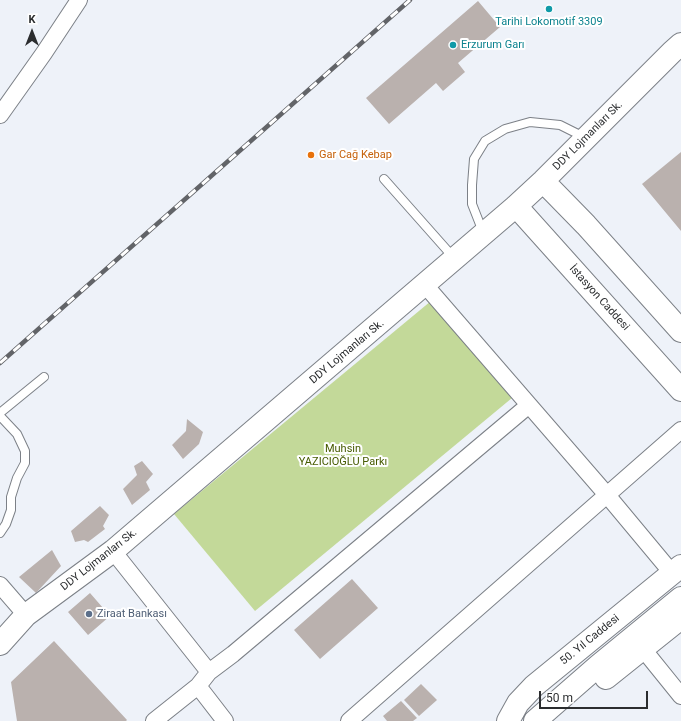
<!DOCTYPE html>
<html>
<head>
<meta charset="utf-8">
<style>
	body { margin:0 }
	#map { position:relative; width:681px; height:721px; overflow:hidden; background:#eef2f9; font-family:Roboto,sans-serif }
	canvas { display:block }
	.north { position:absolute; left:12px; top:12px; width:40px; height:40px; -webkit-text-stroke:3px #fff; paint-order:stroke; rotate:0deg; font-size:11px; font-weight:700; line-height:16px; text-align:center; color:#2b2d2f }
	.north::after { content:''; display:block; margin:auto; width:14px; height:18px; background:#2b2d2f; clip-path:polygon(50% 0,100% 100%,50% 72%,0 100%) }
	.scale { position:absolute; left:539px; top:691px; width:109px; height:18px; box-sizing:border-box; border:2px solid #2b2d2f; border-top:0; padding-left:5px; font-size:12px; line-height:14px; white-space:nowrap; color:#2b2d2f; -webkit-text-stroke:3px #fff; paint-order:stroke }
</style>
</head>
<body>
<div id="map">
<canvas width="681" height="721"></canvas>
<div class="north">K</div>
<div class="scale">50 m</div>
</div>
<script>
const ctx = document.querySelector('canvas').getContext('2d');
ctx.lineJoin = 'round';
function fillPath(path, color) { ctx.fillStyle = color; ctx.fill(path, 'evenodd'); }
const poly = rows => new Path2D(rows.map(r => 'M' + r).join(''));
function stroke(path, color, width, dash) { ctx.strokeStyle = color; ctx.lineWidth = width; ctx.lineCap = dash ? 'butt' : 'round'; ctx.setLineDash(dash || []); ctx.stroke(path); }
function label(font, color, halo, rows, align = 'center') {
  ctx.font = font + ' Roboto,sans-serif'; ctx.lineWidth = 4; ctx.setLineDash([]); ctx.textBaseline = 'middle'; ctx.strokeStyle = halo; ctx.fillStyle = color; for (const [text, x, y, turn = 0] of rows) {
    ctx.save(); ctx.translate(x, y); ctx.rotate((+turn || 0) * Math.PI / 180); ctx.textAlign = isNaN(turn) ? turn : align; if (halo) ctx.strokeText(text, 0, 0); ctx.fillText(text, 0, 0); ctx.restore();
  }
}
fillPath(poly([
	[431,301,512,398,255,611,174,514]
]), '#c3d999');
fillPath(poly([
	[478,1,500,27,458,63,465,72,443,91,436,83,389,124,366,98],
	[681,152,681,231,642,184],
	[187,419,203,432,199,444,183,459,172,445,186,431],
	[142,461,153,474,146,482,150,490,132,505,123,489,137,475,134,466],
	[100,506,109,515,103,526,105,529,88,542,84,540,75,542,71,531],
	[52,550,61,566,36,593,19,577],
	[352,579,378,608,320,659,294,630],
	[90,593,110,616,88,635,68,612],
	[54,641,127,720,126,721,17,721,11,682],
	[421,684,437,700,419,716,404,700],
	[401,701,417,718,413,721,387,721,383,716]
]), '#bab1ae');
const lane = poly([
	[384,179,454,258],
	[483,232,472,204,472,185,474,159,485,141,505,129,530,122,560,125,584,137],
	[0,413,44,377],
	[0,416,17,434,25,451,25,463,17,478,11,497,11,510,6,524,0,533]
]);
const street = poly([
	[0,115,44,53,79,0],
	[425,285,607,495,672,573],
	[113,551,209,672],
	[0,585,26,615],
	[643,649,681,696],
	[198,686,225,721],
	[154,721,198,686,209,672,233,654,529,405],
	[349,721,681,430]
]);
const secondary = poly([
	[543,181,586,225,681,331],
	[516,206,681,390],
	[0,644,26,615,113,551,516,206,543,181,672,52,681,44],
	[606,678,681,618],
	[508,721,518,703,534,686,681,566],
	[535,721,598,666,681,598]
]);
stroke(lane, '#7c8087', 10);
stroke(street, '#7c8087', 18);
stroke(secondary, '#7c8087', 24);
stroke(lane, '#fff', 8);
stroke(street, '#fff', 16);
stroke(secondary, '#fff', 22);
const rail = poly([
	[0,363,410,0]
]);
stroke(rail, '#626468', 4.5);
stroke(rail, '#fff', 3, [9]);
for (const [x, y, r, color] of [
	[549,9,4,"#0f9aa8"],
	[453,45,4,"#0f9aa8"],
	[311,155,4,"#e8710a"],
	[89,614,4,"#5c6f8a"]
]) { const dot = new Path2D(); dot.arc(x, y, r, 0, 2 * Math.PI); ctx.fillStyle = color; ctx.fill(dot); stroke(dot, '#fff', 1.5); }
label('11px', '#0d838f', '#fff', [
	["Tarihi Lokomotif 3309",549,22],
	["Erzurum Garı",461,45,"left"]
]);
label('11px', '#2b2d2f', '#fff', [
	["DDY Lojmanları Sk.",588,136,-45],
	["İstasyon Caddesi",599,298,48],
	["DDY Lojmanları Sk.",347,352,-40],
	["DDY Lojmanları Sk.",99,560,-38],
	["50. Yıl Caddesi",590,640,-39]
]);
label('11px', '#c56008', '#fff', [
	["Gar Cağ Kebap",319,155]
], 'left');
label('11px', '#475b02', '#fff', [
	["Muhsin",343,449],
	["YAZICIOĞLU Parkı",343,462]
]);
label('11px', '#4e5e75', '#fff', [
	["Ziraat Bankası",97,614]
], 'left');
</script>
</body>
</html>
